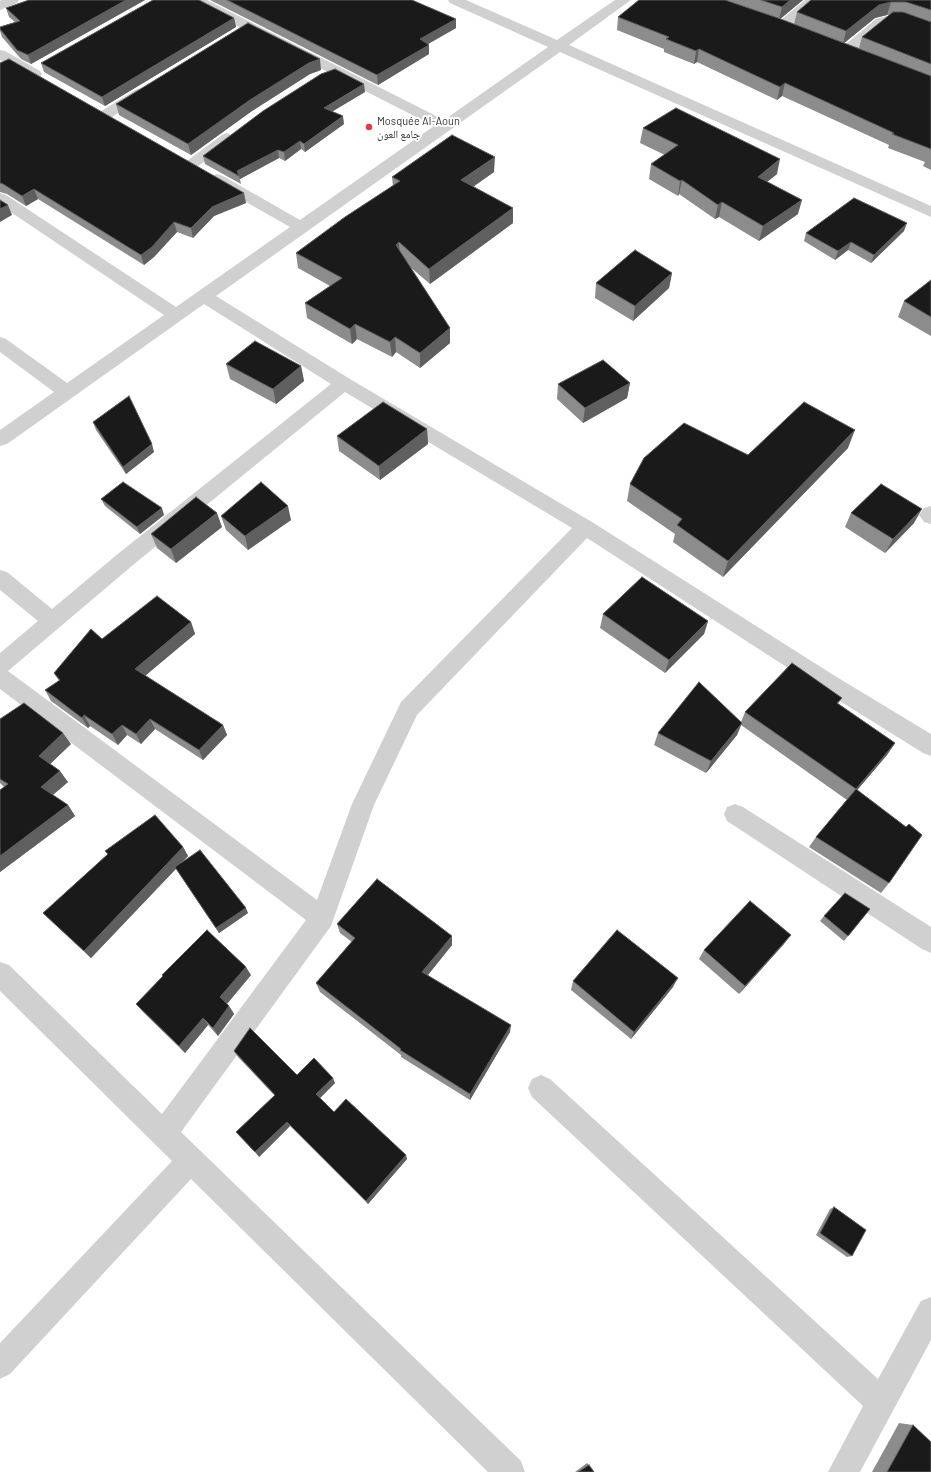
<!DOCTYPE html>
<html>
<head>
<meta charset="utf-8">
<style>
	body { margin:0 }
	canvas { display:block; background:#fff }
</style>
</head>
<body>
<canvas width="931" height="1472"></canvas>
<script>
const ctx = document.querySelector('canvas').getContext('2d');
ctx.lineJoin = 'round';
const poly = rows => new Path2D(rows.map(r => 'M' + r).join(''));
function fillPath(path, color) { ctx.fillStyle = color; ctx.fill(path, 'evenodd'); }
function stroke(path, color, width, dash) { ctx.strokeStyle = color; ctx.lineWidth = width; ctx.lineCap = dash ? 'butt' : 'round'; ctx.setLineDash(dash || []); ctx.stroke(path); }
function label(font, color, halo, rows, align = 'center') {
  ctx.font = font + ' Barlow,"Noto Naskh Arabic",sans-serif'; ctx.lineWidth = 4; ctx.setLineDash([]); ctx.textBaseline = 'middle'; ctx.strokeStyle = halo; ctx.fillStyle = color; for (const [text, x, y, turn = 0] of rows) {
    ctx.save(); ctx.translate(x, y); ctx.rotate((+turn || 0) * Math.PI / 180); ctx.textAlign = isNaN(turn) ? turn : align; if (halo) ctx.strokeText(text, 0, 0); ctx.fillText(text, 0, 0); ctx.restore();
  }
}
fillPath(poly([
	[1,0,19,0,17,3,0,10,0,1,1,0],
	[190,0,207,0,444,120,548,47,450,3,448,0,466,0,557,40,615,0,631,0,569,45,931,206,931,217,560,52,216,296,350,379,592,522,835,676,931,734,931,756,923,753,819,688,587,538,417,715,374,805,331,926,181,1132,521,1461,525,1472,488,1472,191,1179,10,1374,0,1379,0,1343,172,1161,0,991,0,962,9,965,162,1114,306,920,0,689,0,653,38,621,0,590,0,570,7,572,52,609,119,553,331,384,204,304,7,444,0,446,0,430,54,392,0,352,0,337,6,339,67,383,164,315,0,205,0,193,6,195,176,307,290,227,211,182,209,179,211,176,217,174,223,176,300,220,434,126,192,3,190,0],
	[345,392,572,528,401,702,352,804,317,900,8,671,133,565,345,392],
	[805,0,820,0,786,30,781,31,776,30,774,27,776,24,805,0],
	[887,16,901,16,931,26,931,35,899,24,888,24,850,55,845,56,840,55,838,52,840,49,876,19,887,16],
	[0,50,5,51,40,71,42,74,40,77,35,78,30,77,0,60,0,50],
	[142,88,147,89,149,92,147,95,110,118,105,119,100,118,98,115,100,112,137,89,142,88],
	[227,133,232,135,235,138,232,141,197,167,192,169,187,167,184,164,187,161,222,135,227,133],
	[931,506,931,524,924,522,919,515,924,508,931,506],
	[735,804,743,807,931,927,931,953,922,949,727,821,724,814,727,807,735,804],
	[541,1075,550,1079,878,1379,921,1301,931,1297,931,1340,860,1472,828,1472,863,1406,532,1097,528,1088,532,1079,541,1075]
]), '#d0d0d0');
fillPath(poly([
	[29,0,145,0,31,64,21,59,2,37,0,31,0,27,15,22,9,17,6,8],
	[210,0,412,0,456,28,428,44,429,54,378,85],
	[639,0,803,0,780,19,794,24,797,12,811,0,931,0,931,170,923,166,925,162,888,148,889,145,782,96,777,100,697,62,694,64,664,52,664,49,617,30,618,17],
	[887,15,890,15,862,37,859,48,844,43,875,18],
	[234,18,236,27,105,106,44,72,41,63],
	[0,63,246,203,214,216,193,238,177,232,154,257,144,265,38,199,26,206,7,194,0,192],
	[321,70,310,74,252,111,191,155,119,115,116,104],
	[365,92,332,111,344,124,305,152,301,149,285,161,279,158,240,179,241,184,205,164,203,156],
	[643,128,777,174,767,182,798,214,759,241,719,217,715,219,679,194,678,196,649,179,651,164,665,155,640,143],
	[494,172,473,187,513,223,430,284,409,266,450,343,420,368,396,352,392,357,357,339,352,344,307,318,305,303,330,286,298,268,296,253,393,186,392,177],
	[904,231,871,263,848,250,835,260,804,241,806,233],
	[672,273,669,288,633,321,595,298,596,283],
	[931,280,931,336,898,317,904,301],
	[226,364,301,366,304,381,276,404,230,379],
	[630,383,627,398,583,423,557,399,558,384],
	[93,422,154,452,126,474,96,430],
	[427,429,428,444,380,480,339,451,337,436],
	[848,448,723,577,673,542,675,534,627,501,630,484,748,455],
	[101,499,164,515,140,534,105,506],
	[851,513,914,523,885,553,845,527],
	[221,516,291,520,248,550,226,530],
	[222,527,176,563,157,548,151,534],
	[603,614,708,621,704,634,665,673,600,628],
	[191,622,195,634,145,676,223,725,227,735,203,760,155,729,141,744,127,735,118,745,90,726,88,728,51,701,45,690,59,681,54,673,102,639],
	[842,698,838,704,895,743,887,755,857,790,889,883,881,893,809,847,816,837,847,800,741,725,737,735,706,773,654,745,658,733,741,722,745,712],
	[0,719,71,744,50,764,68,782,53,795,68,805,75,816,0,872,0,790,4,787,0,783],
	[183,847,188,856,180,864,248,913,219,933,176,869,91,958,51,921,43,913,108,855,105,851],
	[870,909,844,941,820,921,824,916],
	[337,924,452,936,452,945,428,975,510,1032,470,1100,401,1057,401,1055,320,992,316,983,352,942,340,933],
	[784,944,739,994,699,959,704,950],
	[251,975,227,1004,229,1006,234,1014,218,1036,208,1025,185,1053,143,1012,136,1004],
	[573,981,673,987,631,1039,571,990],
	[234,1051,297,1075,335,1083,320,1098,334,1112,407,1159,368,1204,290,1126,259,1157,275,1096,238,1057],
	[834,1207,852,1256,847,1257,816,1235,830,1209],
	[899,1423,913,1425,931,1472,872,1472],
	[587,1463,589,1465,594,1472,575,1472]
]), '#8c8c8c');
fillPath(poly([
	[126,0,145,0,31,64,28,55],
	[790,0,803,0,779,20,782,7],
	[891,2,887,15,875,18,843,44,846,31,879,5],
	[234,18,236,27,105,106,102,97],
	[456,19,456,28,421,48,420,39],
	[429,45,429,54,378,85,377,75],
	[699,49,697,62,694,64,696,51],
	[320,59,321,70,310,74,252,111,191,155,188,144,250,100,309,63],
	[785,83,782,96,777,100,780,87],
	[364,84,365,92,325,116,324,108],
	[343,116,344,124,305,152,304,144],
	[300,141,301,149,285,161,284,152],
	[278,150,279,158,240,179,239,176,237,171],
	[495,157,494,172,461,195,461,180],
	[780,159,777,174,754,192,758,177],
	[682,180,679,194,678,196,680,181],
	[34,189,38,199,26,206,22,196],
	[244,193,246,203,214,216,193,238,191,228,212,207],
	[802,200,798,214,759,241,763,226],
	[722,202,719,217,715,219,718,205],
	[8,205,12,215,0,222,0,209],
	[513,208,513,223,430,284,429,269],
	[174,222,177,232,154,257,144,265,141,255],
	[907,223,904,231,871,263,874,255],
	[399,242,400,257,396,245],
	[851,242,848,250,835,260,838,251],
	[672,273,669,288,633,321,635,306],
	[355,324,357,339,352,344,350,329],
	[450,328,450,343,420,368,420,353],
	[395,337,396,352,392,357,390,342],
	[301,366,304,381,276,404,273,389],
	[630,383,627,398,583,423,585,408],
	[427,429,428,444,380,480,379,466],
	[855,430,848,448,723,577,728,561],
	[152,444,154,452,126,474,123,467],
	[288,506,291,520,248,550,245,536],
	[162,508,164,515,140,534,137,527],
	[922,509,914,523,885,553,893,539],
	[217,513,222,527,176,563,171,549],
	[708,621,704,634,665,673,669,660],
	[191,622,195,634,140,680,135,669],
	[84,715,90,726,88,728,82,718],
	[150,719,155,729,141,744,136,734],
	[742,723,737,735,706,773,711,761],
	[122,725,127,735,118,745,112,734],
	[223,725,227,735,203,760,199,750],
	[63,733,71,744,47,767,39,756],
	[895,743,887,755,848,801,856,789],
	[60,771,68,782,49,798,41,787],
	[68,805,75,816,0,872,0,856],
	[183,847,188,856,91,958,84,951],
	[246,908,248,913,219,933,216,928],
	[791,935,784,944,739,994,745,986],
	[452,936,452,945,423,981,422,972],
	[246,967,251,975,226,1005,220,997],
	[678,978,673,987,631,1039,634,1032],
	[229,1006,234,1014,218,1036,213,1028],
	[203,1018,208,1025,185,1053,179,1046],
	[511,1025,510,1032,470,1100,470,1094],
	[333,1078,335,1083,319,1099,316,1094],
	[287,1122,290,1126,259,1157,255,1152],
	[406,1155,407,1159,368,1204,366,1201]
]), '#5f5f5f');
const building = poly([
	[29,0,126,0,28,55,17,50,0,29,0,27,20,21,6,8,29,0],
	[153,0,199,0,234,18,102,97,41,63,153,0],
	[227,0,412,0,456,19,420,39,429,45,377,75,227,0],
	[639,0,725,0,778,18,931,76,931,149,892,134,894,133,785,83,780,87,699,49,696,51,666,39,669,37,618,17,639,0],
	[761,0,790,0,782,7,761,0],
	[811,0,931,0,931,10,906,2,891,2,879,5,846,31,797,12,811,0],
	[893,12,903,12,931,22,931,64,862,37,893,12],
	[248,23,320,59,309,63,250,100,188,144,116,104,248,23],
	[9,59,244,193,212,207,191,228,174,222,152,247,141,255,34,189,22,196,3,184,0,183,0,63,9,59],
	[335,69,364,84,324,108,343,116,304,144,300,141,284,152,278,150,237,171,239,176,203,156,263,111,321,74,335,69],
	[676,108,780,159,758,177,802,200,763,226,722,202,718,205,682,180,680,181,651,164,678,145,643,128,676,108],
	[452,135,495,157,461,180,513,208,429,269,399,242,396,245,450,328,420,353,395,337,390,342,355,324,350,329,305,303,342,278,296,253,345,217,400,181,392,177,452,135],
	[854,198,907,223,874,255,851,242,838,251,806,233,854,198],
	[0,200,8,205,0,209,0,200],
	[635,250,672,273,635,306,596,283,635,250],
	[931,280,931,317,904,301,931,280],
	[255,341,301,366,273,389,226,364,255,341],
	[603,360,630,383,585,408,558,384,603,360],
	[129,396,152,444,123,467,93,422,129,396],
	[383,402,427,429,379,466,337,436,383,402],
	[804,402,855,430,728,561,677,525,682,519,630,484,644,458,684,423,748,455,804,402],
	[123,482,162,508,137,527,101,499,123,482],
	[261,482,288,506,245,536,221,516,261,482],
	[881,484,922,509,893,539,851,513,881,484],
	[196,497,217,513,171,549,151,534,196,497],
	[642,577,708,621,669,660,603,614,642,577],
	[157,596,191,622,135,669,223,725,199,750,150,719,136,734,122,725,112,734,84,715,82,718,45,690,60,680,54,673,91,629,102,639,157,596],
	[792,663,842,698,837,703,895,743,856,789,745,712,792,663],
	[699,682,742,723,711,761,658,733,699,682],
	[24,703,63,733,39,756,60,771,41,787,68,805,0,856,0,790,8,784,0,779,0,719,24,703],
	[856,789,906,827,909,824,922,835,889,883,816,837,856,789],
	[155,815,183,847,84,951,43,913,108,854,105,851,155,815],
	[200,850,246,908,216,928,175,867,200,850],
	[377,879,452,936,422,972,511,1025,470,1094,400,1050,401,1049,316,983,355,938,337,924,377,879],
	[845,893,870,909,848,936,824,916,845,893],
	[750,901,791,935,745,986,704,950,750,901],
	[207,930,246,967,220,997,229,1006,213,1028,203,1018,179,1046,136,1004,163,976,162,975,207,930],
	[617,930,678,978,634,1032,573,981,617,930],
	[250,1028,297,1075,314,1058,333,1078,316,1094,334,1112,346,1099,406,1155,366,1201,287,1122,255,1152,236,1132,275,1095,234,1051,250,1028],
	[834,1207,866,1230,852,1256,820,1233,834,1207],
	[913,1425,931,1442,931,1472,887,1472,913,1425],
	[589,1465,594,1472,578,1472,589,1465]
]);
fillPath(building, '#1a1a1a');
stroke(building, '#5f5f5f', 1);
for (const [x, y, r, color] of [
	[369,127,4,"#e63946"]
]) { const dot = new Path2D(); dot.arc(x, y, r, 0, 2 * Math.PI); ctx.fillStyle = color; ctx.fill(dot); stroke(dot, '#fff', 1.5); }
label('11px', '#333', '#fff', [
	["Mosquée Al-Aoun",377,121],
	["جامع العون",377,134]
], 'left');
</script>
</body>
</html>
